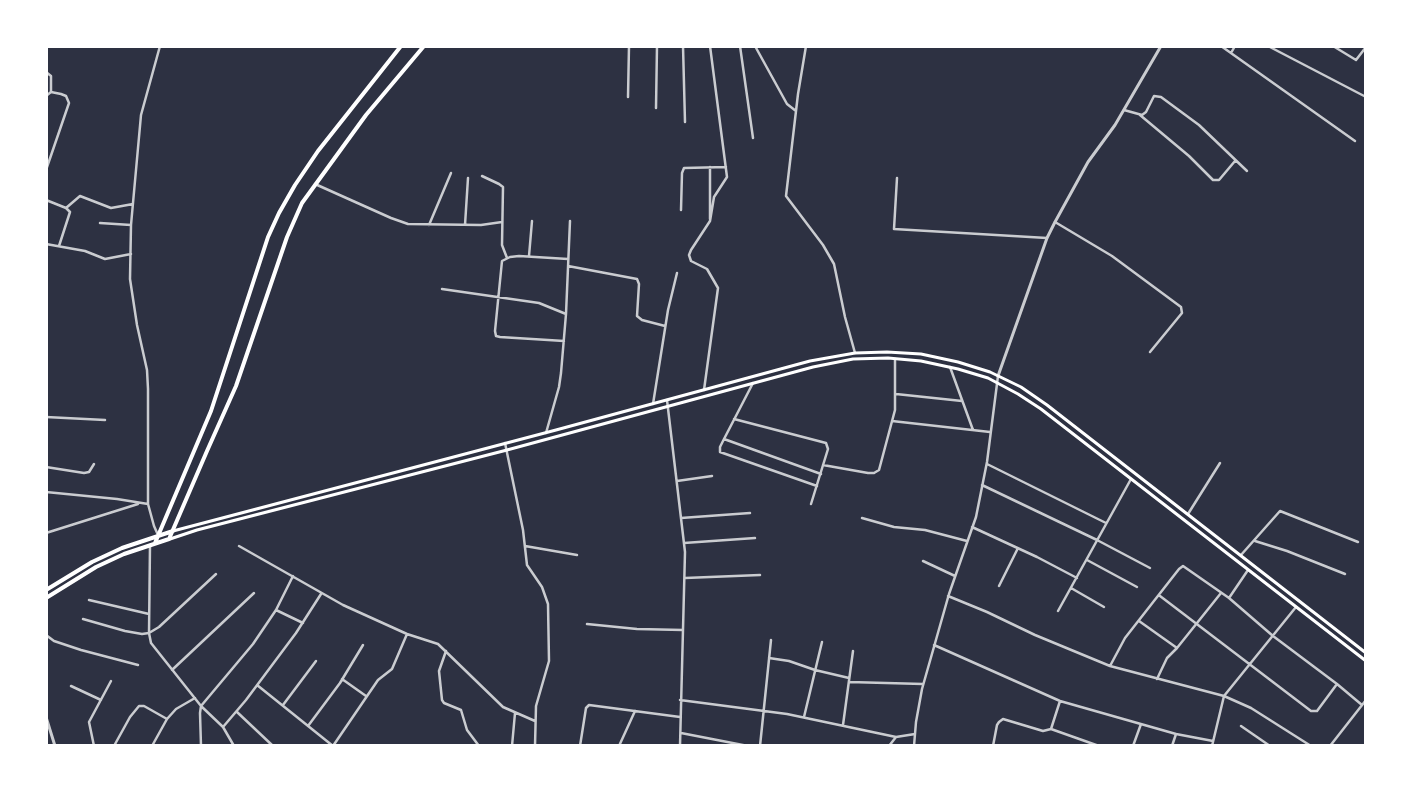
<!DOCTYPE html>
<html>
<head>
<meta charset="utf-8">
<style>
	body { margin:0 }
	#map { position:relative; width:1412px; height:792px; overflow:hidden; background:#2d3142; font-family:"Crimson Pro",serif }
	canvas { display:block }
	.frame { position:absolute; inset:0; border:48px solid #fff; pointer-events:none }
</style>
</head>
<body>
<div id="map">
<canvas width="1412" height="792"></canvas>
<div class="frame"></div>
</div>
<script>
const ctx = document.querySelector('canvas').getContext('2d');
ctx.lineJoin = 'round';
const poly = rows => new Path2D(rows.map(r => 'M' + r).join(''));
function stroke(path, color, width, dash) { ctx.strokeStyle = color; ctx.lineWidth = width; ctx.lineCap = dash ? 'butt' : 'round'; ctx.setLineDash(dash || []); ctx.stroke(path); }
stroke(poly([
	[683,46,685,122],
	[740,46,753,138],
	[755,46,787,104,796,111],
	[806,46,798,94,786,196,823,245,834,264,845,317,855,353],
	[1221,46,1355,141],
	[1268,46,1366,97],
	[1333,46,1356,60,1366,47],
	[1231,53,1235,46],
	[46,72,51,76,51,92],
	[46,96,51,92,61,94,66,96,69,103,46,170],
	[628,97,629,46],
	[656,108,657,46],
	[1124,110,1142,115,1146,112,1154,96,1161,97,1199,125,1247,171],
	[1140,115,1189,156,1213,180,1219,180,1235,161],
	[482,176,499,184,503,187,502,245,507,258],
	[897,178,894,229,1047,238],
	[315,184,391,218,408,224,481,225,502,222],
	[46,200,66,208,70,212,59,246],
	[66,208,80,196,111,208,133,204],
	[681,210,682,173,684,168,726,167],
	[710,219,710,167],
	[1055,222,1112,256,1181,307,1182,313,1150,352],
	[100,223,131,225],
	[429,225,451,173],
	[465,225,468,178],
	[46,244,85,251,105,259,131,254],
	[529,256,532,221],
	[568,266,637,279,639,284,637,316,642,320,665,326],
	[442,289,539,303,566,314],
	[564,341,500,337,496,336,495,331,502,261,510,257,519,256,568,259],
	[950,367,973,430],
	[753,383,724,439,720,447,720,452,817,486],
	[704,390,718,288,707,269,691,261,689,255,691,250,710,221,714,197,727,177,710,46],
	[896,394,962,401],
	[667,400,685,552,680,746],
	[653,404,668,310,677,273],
	[46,417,105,420],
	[734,419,826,443,828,449,811,504],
	[892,421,990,432],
	[546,433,559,387,561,373,566,314,570,221],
	[724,439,821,474],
	[505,443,523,530,527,565,542,587,548,604,549,661,536,706,535,746],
	[987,464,1106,523],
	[823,465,868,473,874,473,879,470,895,410,895,359],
	[46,467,84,473,89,472,94,464],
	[677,481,712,476],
	[982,485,1097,540,1150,568],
	[46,492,117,499,148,504],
	[1188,514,1220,463],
	[681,518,750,513],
	[862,518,894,527,925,530,967,541],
	[972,527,1037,557,1077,578],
	[46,533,138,504],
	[158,535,154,526,148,504,148,389,147,370,137,325,130,279,131,225,141,115,160,46],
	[1255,541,1287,551,1345,574],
	[684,543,755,538],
	[150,545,149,633,151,643,201,706,223,727,234,746],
	[239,546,343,605,407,634,438,644,503,707,535,721],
	[525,546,577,555],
	[1241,555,1280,511,1358,542],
	[1087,560,1137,587],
	[923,561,955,576],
	[685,578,760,575],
	[999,586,1018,548],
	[1071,588,1104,607],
	[948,596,987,612,1035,635,1110,666,1224,696,1251,708,1311,746],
	[1160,596,1311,711,1317,711,1337,684,1362,705],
	[1229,598,1248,570],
	[89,600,149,614],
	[276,610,303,623],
	[1058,611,1131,479],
	[83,619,125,631,142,634,149,633,159,627,216,574],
	[1139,621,1177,648],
	[587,624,637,629,683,630],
	[46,635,54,641,81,650,138,665],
	[934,645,1060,701,1176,734,1213,741],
	[446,651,439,671,442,700,444,703,461,710,467,730,479,746],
	[769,658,789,661,815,670,849,678],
	[1110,666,1125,638,1179,569,1183,566,1229,598,1273,636,1337,684],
	[172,670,254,593],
	[342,679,366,696],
	[1157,679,1167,658,1177,648,1221,593],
	[849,682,923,684],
	[257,685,333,746],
	[71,686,101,700],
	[680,700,787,714,896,737,915,734],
	[283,705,316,661],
	[237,712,273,746],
	[804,717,822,642],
	[843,725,853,651],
	[308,726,340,683,363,645],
	[1241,726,1270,746],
	[223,727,246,700,296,633,321,594],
	[1051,729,1099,746],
	[681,733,748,746],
	[94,746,89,722,111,681],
	[114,746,130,717,139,706,144,706,167,719],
	[152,746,167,719,176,709,195,698],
	[201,746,200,713,201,706,253,644,276,610,293,576],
	[333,746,378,680,392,669,407,634],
	[512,746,515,713],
	[580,746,586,708,589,705,680,717],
	[619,746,635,711],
	[760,746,771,640],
	[889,746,896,737],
	[914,746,916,722,922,689,949,594,976,517,987,462,998,376],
	[993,746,997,725,999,722,1003,719,1043,731,1051,729,1060,701],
	[1133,746,1141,724],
	[1172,746,1176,734],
	[1212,746,1224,696,1296,607],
	[1330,746,1366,700]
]), '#caccd0', 2.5);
stroke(poly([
	[998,376,1047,238,1055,222,1088,162,1115,125,1161,46],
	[46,717,55,746]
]), '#caccd0', 3);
stroke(poly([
	[173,531,556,430,810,361,855,353,887,352,921,354,958,362,990,372,1021,387,1047,405,1366,653],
	[170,539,197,530,507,450,813,367,853,359,888,358,921,361,958,369,988,378,1018,394,1041,409,1366,661]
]), '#fff', 3);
stroke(poly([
	[155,543,211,411,268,237,279,213,295,185,318,151,401,46],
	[46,590,92,562,122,548,173,531],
	[46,598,96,567,124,554,169,539,207,451,236,386,287,237,302,203,366,115,424,46]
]), '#fff', 4);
</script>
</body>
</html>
